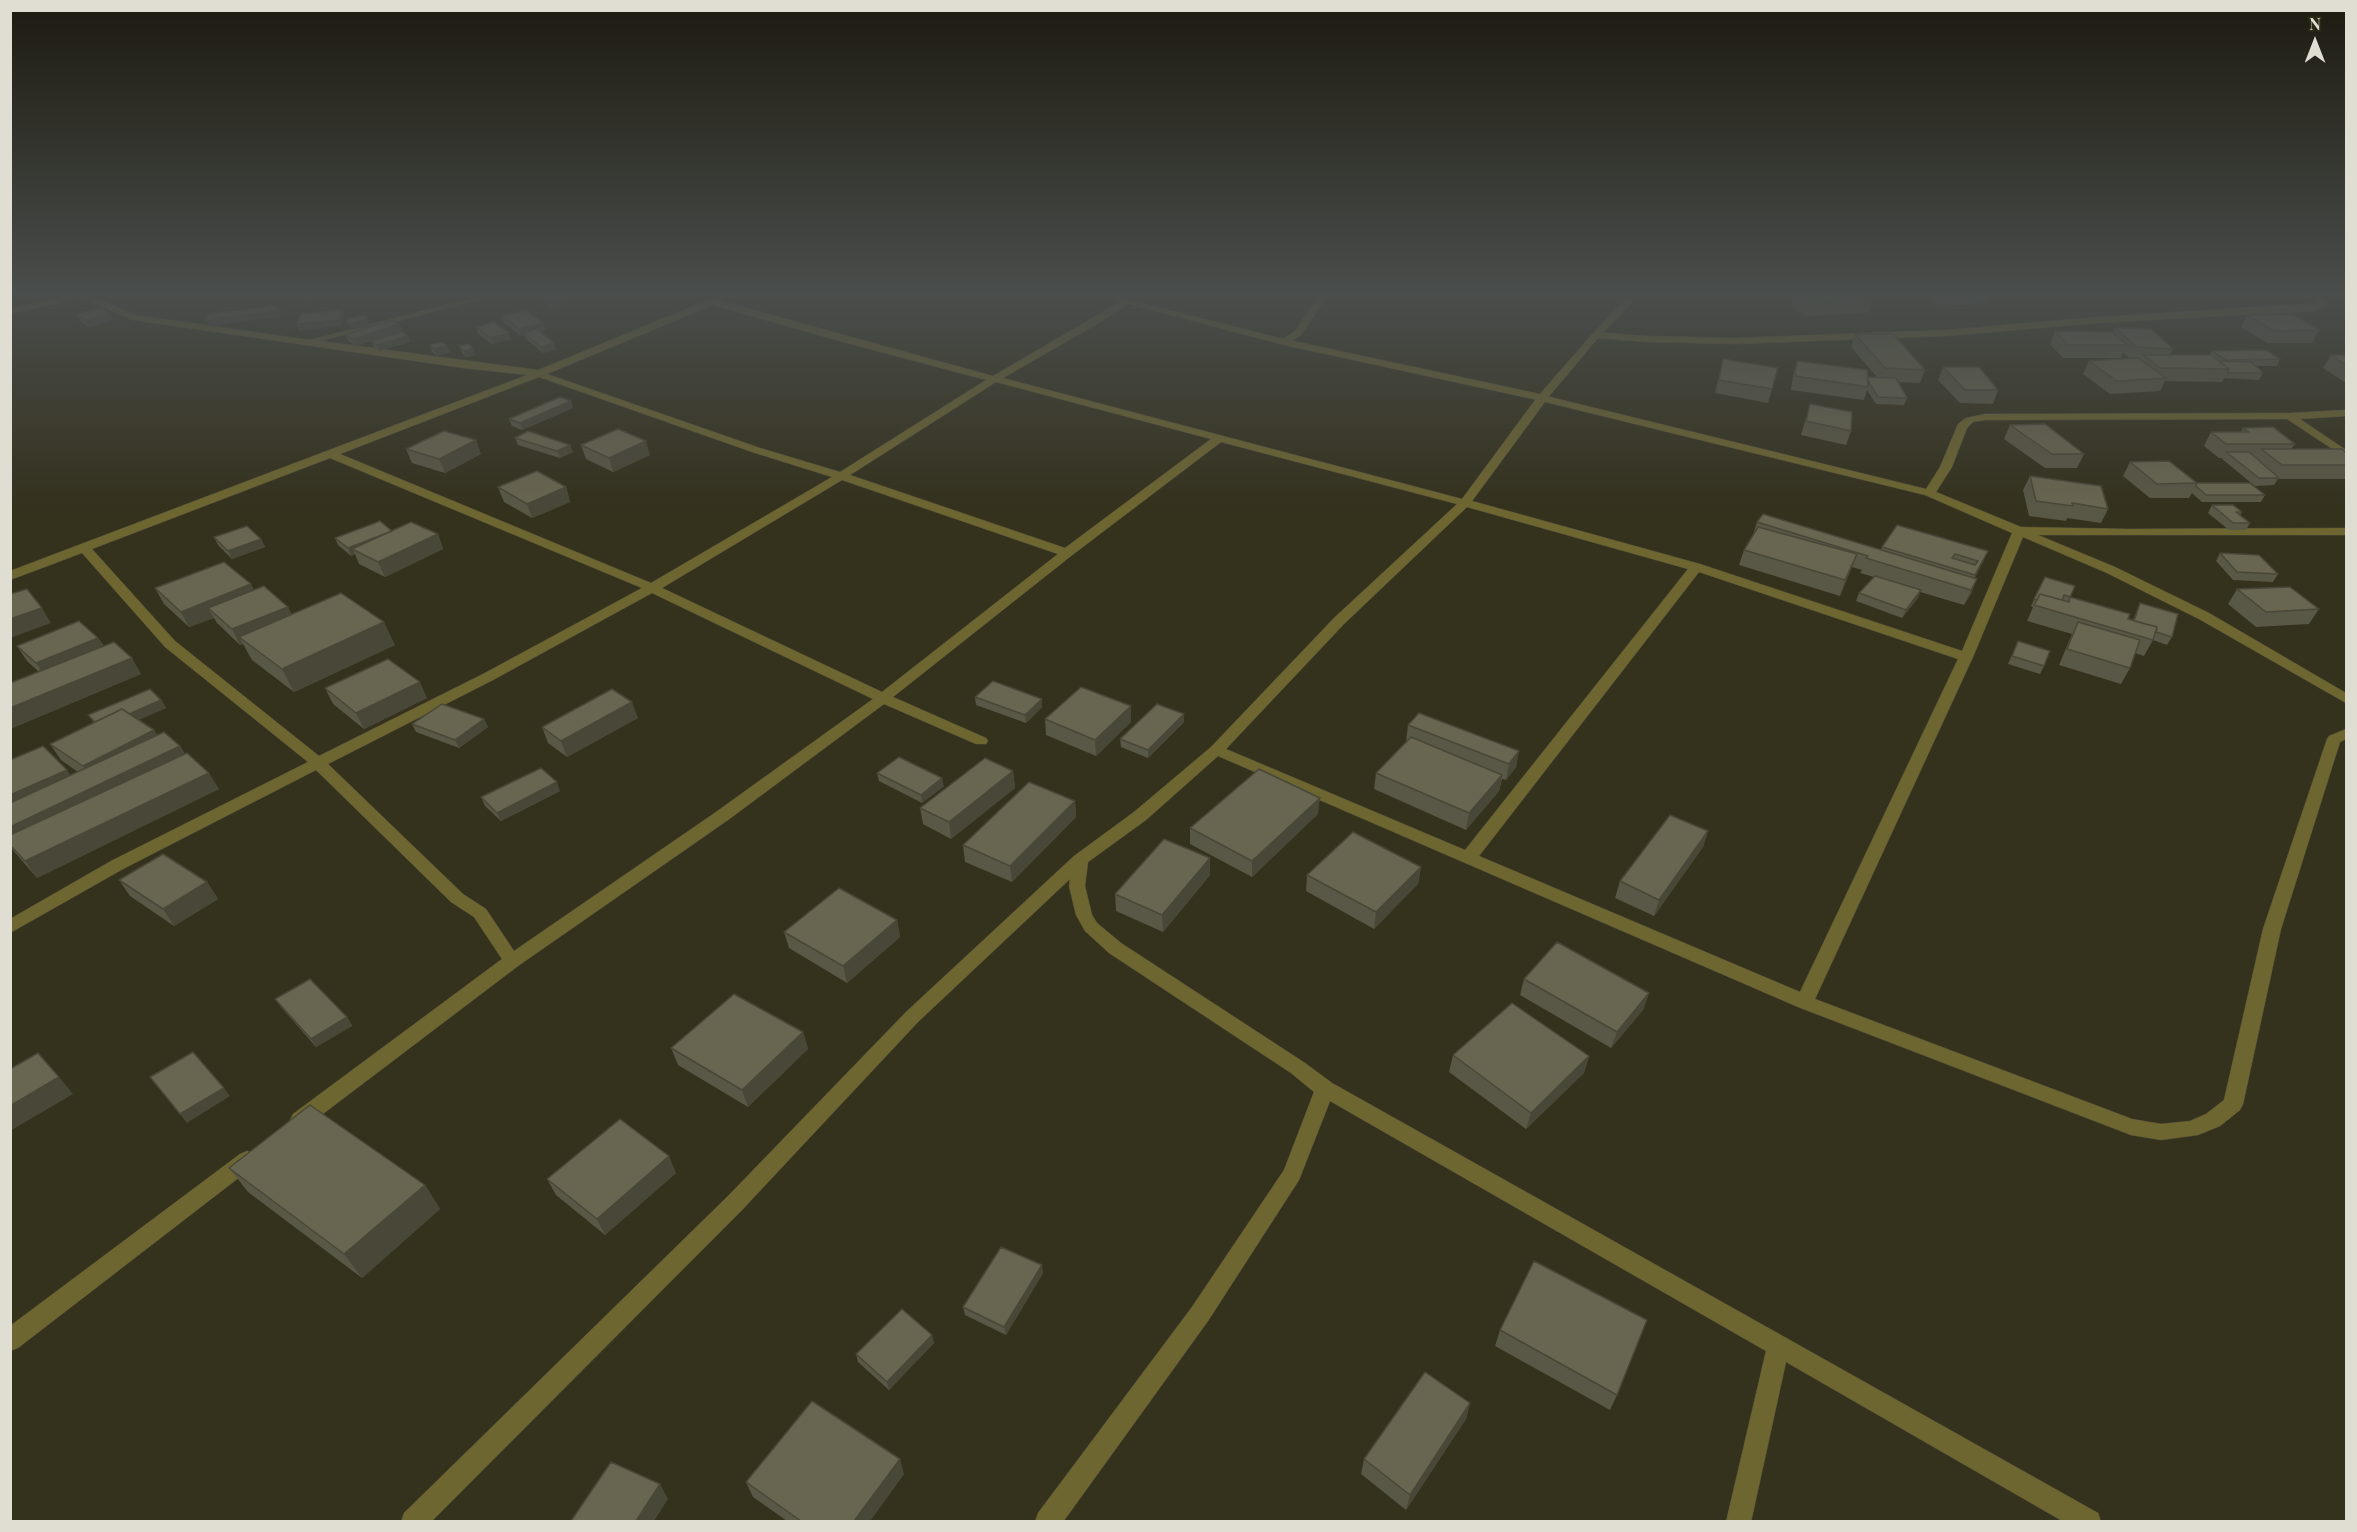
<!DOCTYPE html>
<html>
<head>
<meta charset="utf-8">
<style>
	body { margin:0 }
	#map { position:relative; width:2357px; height:1532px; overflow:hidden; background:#34311d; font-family:"Playfair Display",serif }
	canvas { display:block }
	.frame { position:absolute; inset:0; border:12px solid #e0ded2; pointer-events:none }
	.north { position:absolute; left:2285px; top:12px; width:60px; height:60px; -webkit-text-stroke:4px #2a2714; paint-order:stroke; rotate:0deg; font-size:16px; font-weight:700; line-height:24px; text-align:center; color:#e0ded2 }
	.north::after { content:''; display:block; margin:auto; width:21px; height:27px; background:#e0ded2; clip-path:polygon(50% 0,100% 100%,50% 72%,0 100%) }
</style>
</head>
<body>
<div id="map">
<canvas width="2357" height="1532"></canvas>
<div class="frame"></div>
<div class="north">N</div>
</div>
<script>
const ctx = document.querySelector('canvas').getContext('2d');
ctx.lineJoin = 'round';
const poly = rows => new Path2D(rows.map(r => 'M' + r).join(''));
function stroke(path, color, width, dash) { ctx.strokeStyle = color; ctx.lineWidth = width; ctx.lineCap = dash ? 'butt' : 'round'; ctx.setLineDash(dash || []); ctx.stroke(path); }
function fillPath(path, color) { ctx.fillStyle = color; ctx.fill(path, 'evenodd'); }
const minor = poly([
	[77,294,94,294,91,296,135,315,310,340,488,294,503,294,321,341,538,370,723,294,735,294,721,301,993,376,1125,299,1129,302,1128,304,1097,324,1003,378,1462,499,1538,396,1542,395,1926,489,1940,467,1958,424,1966,418,1985,414,2289,413,2346,410,2346,416,2300,419,2346,450,2346,458,2287,419,1985,420,1973,422,1967,428,1952,467,1936,492,2021,527,2128,529,2346,528,2346,535,2038,535,2115,567,2209,613,2346,693,2346,703,2199,619,2107,573,2023,537,1973,657,1815,999,2132,1119,2161,1124,2190,1121,2206,1114,2224,1100,2263,929,2327,739,2329,736,2346,729,2346,739,2340,742,2281,929,2243,1104,2240,1110,2220,1126,2198,1135,2161,1140,2131,1135,1798,1007,1218,756,1146,820,1088,862,1085,886,1092,915,1097,923,1121,943,1305,1063,1332,1083,2098,1513,2101,1522,2064,1522,1786,1362,1751,1522,1726,1522,1766,1351,1330,1101,1299,1180,1208,1321,1063,1522,1035,1522,1038,1513,1192,1307,1284,1170,1314,1092,1291,1073,1109,953,1085,931,1076,915,1069,886,1070,879,918,1022,742,1210,431,1522,401,1522,404,1513,728,1196,906,1012,1074,856,1134,812,1211,747,1334,618,1457,504,1221,442,1071,556,893,697,986,738,988,741,986,744,976,744,884,704,728,820,518,966,307,1126,300,1128,293,1126,290,1120,293,1114,502,959,474,917,451,902,316,770,123,869,10,933,10,919,111,861,308,762,165,647,82,553,10,580,10,571,527,375,463,368,133,320,81,298,10,314,10,308,77,294],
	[713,305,843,342,986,380,840,472,760,448,547,374,713,305],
	[539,377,752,452,832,477,651,583,340,454,539,377],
	[996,382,1211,439,1065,548,850,475,996,382],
	[1545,402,1925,495,2012,533,1962,651,1700,564,1472,501,1545,402],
	[330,458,642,588,483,674,319,756,175,641,92,549,330,458],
	[842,480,1058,554,882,692,662,588,842,480],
	[1467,507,1688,569,1465,850,1226,749,1344,624,1467,507],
	[1699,572,1958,659,1800,992,1479,856,1699,572],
	[652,593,873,699,716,812,514,951,486,909,463,894,328,764,493,680,652,593],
	[1320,294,1329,294,1301,335,1287,344,1281,344,1281,340,1295,331,1320,294],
	[2306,294,2316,294,2330,304,2313,311,2097,323,1946,336,1736,344,1646,342,1596,338,1591,335,1596,332,1646,336,1736,338,1946,330,2097,317,2319,303,2306,294],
	[247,1151,254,1154,257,1160,254,1166,18,1348,10,1351,10,1326,240,1154,247,1151]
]);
const tertiary = poly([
	[1091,294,1106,294,1284,339,1540,394,1593,333,1631,294,1640,294,1599,337,1546,400,1542,401,1284,345,1091,294]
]);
stroke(minor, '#504d3a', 1);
stroke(tertiary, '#504d3a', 1);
fillPath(minor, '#6e6630');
fillPath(tertiary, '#6e6630');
fillPath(poly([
	[1788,294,1862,294,1872,301,1868,313,1804,316,1790,305,1792,297],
	[1926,294,1986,294,1990,297,1987,303,1940,306,1926,295],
	[2337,294,2346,294,2346,301],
	[110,314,113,320,89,327,80,321,76,315],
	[2247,315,2319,330,2312,343,2267,343,2241,327],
	[502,316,545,330,539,331,556,350,543,353,526,339,524,335,521,336,504,323],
	[399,324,402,331,356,346,348,341,345,335],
	[476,327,511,339,492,344,478,334],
	[2115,328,2173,349,2170,355,2210,355,2212,351,2280,359,2277,366,2255,366,2263,373,2259,380,2224,378,2222,382,2165,381,2160,391,2110,394,2083,374,2089,361,2130,359,2123,353,2121,358,2063,358,2050,344,2055,331,2112,333],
	[1855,334,1925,370,1920,383,1898,382,1907,398,1904,405,1876,404,1867,390,1864,400,1791,390,1793,375,1797,361,1868,377,1877,377,1851,347],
	[371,341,410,342,379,351,374,348],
	[430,345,447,346,450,352,437,356,432,352],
	[459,346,473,348,476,355,466,357,462,353],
	[2331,355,2346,355,2346,383,2323,368],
	[1723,359,1778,368,1768,403,1715,393],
	[1943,367,1998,390,1993,404,1960,403,1938,380],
	[1810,404,1851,431,1846,445,1801,435],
	[573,408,522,430,512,426,509,419],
	[2010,425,2084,454,2077,468,2045,468,2004,439],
	[2243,428,2295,444,2291,449,2346,453,2346,479,2278,479,2274,485,2255,486,2222,459,2223,458,2219,458,2204,446,2211,432,2241,432],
	[515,438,573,452,560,458,518,445],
	[581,445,650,455,613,472,586,459],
	[406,449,481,454,445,473,412,463],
	[2130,462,2197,483,2265,495,2261,502,2202,502,2192,493,2189,498,2150,498,2123,476],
	[2030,476,2108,509,2101,523,2067,518,2066,521,2029,516,2023,490],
	[498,487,566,487,570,502,532,518,504,502],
	[2212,505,2242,512,2240,515,2250,523,2246,530,2229,530,2208,513],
	[1757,522,1881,550,1882,547,1988,551,1975,578,1971,594,1964,605,1920,592,1918,598,1902,618,1856,601,1859,593,1874,577,1860,573,1862,570,1852,567,1840,596,1739,565,1744,550,1753,535],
	[392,531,438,534,443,549,385,577,359,564,355,554,351,556,338,545,335,538],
	[214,537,261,539,265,547,232,559,218,545],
	[2220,553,2278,574,2273,582,2233,580,2216,561],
	[2045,577,2075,586,2068,602,2070,597,2133,620,2140,603,2172,637,2167,645,2153,640,2144,656,2135,653,2130,668,2121,684,2059,665,2072,634,2027,621,2033,607,2031,606],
	[155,588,254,590,288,607,291,614,395,645,294,692,252,660,243,644,240,645,217,623,214,618,189,627,164,604],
	[2237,589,2319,609,2309,624,2256,627,2228,604],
	[98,638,104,646,141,674,10,729,10,683,39,672,27,661,17,646],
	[2018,641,2044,666,2040,674,2008,664],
	[325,688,427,698,364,729,333,704],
	[975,697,1042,699,1042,707,1026,723,976,705],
	[161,700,166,708,138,720,157,735,180,746,185,754,219,789,37,878,12,849,10,849,10,760,70,775,78,772,61,760,50,744,94,723,88,715],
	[638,718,567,757,548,743,542,727],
	[484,719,488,727,459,748,416,732,412,724],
	[1045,719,1131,722,1096,756,1046,735],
	[1184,722,1148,758,1121,747,1120,739],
	[1408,725,1519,751,1516,767,1506,780,1502,779,1499,791,1466,830,1374,789,1376,773,1407,741,1406,741],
	[1013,771,1015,788,951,839,923,824,920,808],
	[877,773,944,786,922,803,879,781],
	[560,791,501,821,485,806,481,797],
	[1075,801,1076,817,1012,882,965,862,963,845],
	[1318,814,1252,877,1190,844,1190,828],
	[1708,831,1703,847,1654,916,1615,898,1620,881],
	[1421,867,1418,884,1374,929,1306,891,1307,875],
	[1210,875,1163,932,1116,911,1115,894],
	[119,880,207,882,218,899,174,926,130,896],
	[897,920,900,937,847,983,789,948,784,932],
	[1524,979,1649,993,1643,1010,1611,1048,1520,995],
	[275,999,347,1017,352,1026,316,1047,281,1007],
	[803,1032,808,1049,748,1107,678,1065,671,1048],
	[1453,1055,1589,1056,1584,1073,1526,1129,1449,1072],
	[229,1168,425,1185,440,1209,362,1278,248,1192],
	[676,1173,605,1235,556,1195,547,1179],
	[1043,1273,1006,1335,965,1315,963,1307],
	[1500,1330,1617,1395,1610,1410,1495,1346],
	[934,1343,889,1390,858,1362,856,1354],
	[1470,1403,1466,1419,1406,1510,1361,1474,1364,1459],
	[904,1474,870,1521,787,1521,753,1497,746,1482]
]), '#595745');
fillPath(poly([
	[159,294,176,294,176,297,161,299],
	[301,294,342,294,300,301,297,295],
	[451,294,467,294,467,296,453,298],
	[566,294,568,304,547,307,545,300],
	[279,305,281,311,280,317,209,326,206,320],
	[342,310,344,316,340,326,299,331,296,324],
	[110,314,113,320,89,327,85,320],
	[367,319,370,326,352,330,349,324],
	[543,323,545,330,526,335,524,333,524,335,521,336,519,329],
	[399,324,402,331,356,346,354,339],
	[509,333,511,339,492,344,490,338],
	[408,336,410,342,379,351,377,345],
	[554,343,556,350,543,353,541,347],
	[447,346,450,352,437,356,434,349],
	[473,348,476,355,466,357,464,351],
	[571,401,573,408,522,430,520,423],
	[476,440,481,454,445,473,439,459],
	[646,441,650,455,613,472,609,458],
	[570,445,573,452,560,458,557,451],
	[566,487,570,502,532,518,527,504],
	[393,531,352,549,355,554,351,556,348,548],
	[438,534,443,549,385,577,378,562],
	[261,539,265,547,232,559,228,551],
	[1988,551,1981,566,1968,590,1975,575],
	[1857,554,1851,569,1840,596,1845,580],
	[1977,579,1971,594,1964,605,1971,590],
	[251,584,259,600,208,608,214,618,189,627,181,612],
	[1921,590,1918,598,1902,618,1906,610],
	[288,607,295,622,239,637,243,644,240,645,232,629],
	[42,608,51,623,10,638,10,619],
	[384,622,395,645,294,692,282,669],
	[98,638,108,654,47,679,36,663],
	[132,658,141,674,10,729,10,708],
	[420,682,427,698,364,729,356,713],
	[1042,699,1042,707,1026,723,1025,715],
	[161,700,166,708,104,735,99,727],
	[632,702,638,718,567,757,561,741],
	[1131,706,1131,722,1096,756,1095,740],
	[1184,714,1184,722,1148,758,1148,750],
	[484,719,488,727,459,748,455,740],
	[154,730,164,746,94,782,83,766],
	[180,746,190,763,10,845,10,827],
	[1519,751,1516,767,1506,780,1509,764],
	[67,770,78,786,20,813,10,800,10,795],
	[1013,771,1015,788,951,839,949,822],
	[209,773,219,789,37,878,25,861],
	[1502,775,1499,791,1466,830,1469,813],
	[942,778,944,786,922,803,921,795],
	[557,782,560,791,501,821,497,813],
	[1320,798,1318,814,1252,877,1252,861],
	[1075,801,1076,817,1012,882,1010,866],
	[1708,831,1703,847,1654,916,1659,900],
	[1210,858,1210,875,1163,932,1162,915],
	[1421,867,1418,884,1374,929,1376,912],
	[207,882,218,899,174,926,163,909],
	[897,920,900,937,847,983,843,966],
	[1649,993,1643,1010,1611,1048,1617,1032],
	[347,1017,352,1026,316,1047,311,1039],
	[803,1032,808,1049,748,1107,742,1090],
	[1589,1056,1584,1073,1526,1129,1531,1113],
	[59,1077,73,1094,10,1131,10,1106],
	[224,1088,230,1096,187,1123,180,1114],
	[669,1156,676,1173,605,1235,597,1219],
	[425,1185,440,1209,362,1278,344,1254],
	[1042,1265,1043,1273,1006,1335,1004,1327],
	[932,1335,934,1343,889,1390,887,1382],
	[1470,1403,1466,1419,1406,1510,1410,1495],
	[900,1459,904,1474,870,1521,854,1521],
	[660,1484,668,1499,654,1521,636,1521]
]), '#494738');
const building = poly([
	[560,294,566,294,566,297,545,300,544,296,560,294],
	[1796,294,1862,294,1872,301,1808,304,1796,294],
	[1935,294,1986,294,1990,297,1942,299,1935,294],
	[279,305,277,311,206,320,209,314,279,305],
	[101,308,110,314,85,320,76,315,101,308],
	[342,310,338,320,296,324,301,314,342,310],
	[526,310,543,323,519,329,502,316,526,310],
	[2292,314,2319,330,2274,331,2247,315,2292,314],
	[364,315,367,319,349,324,346,319,364,315],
	[391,320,399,324,354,339,345,335,391,320],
	[494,322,509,333,490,338,476,327,494,322],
	[2115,328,2151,329,2173,349,2137,347,2115,328],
	[537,329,554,343,541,347,524,333,537,329],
	[2055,331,2112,332,2127,345,2068,345,2055,331],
	[402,332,408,336,377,345,371,341,402,332],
	[1855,334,1893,334,1925,370,1885,368,1855,334],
	[442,342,447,346,434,349,430,345,442,342],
	[469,344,473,348,464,351,459,346,469,344],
	[2266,350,2280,359,2226,360,2212,351,2266,350],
	[2143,355,2211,355,2229,369,2160,368,2143,355],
	[2331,355,2346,355,2346,365,2331,355],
	[2138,358,2166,378,2117,381,2089,361,2138,358],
	[1723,359,1778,368,1772,389,1719,380,1723,359],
	[1797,361,1867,370,1868,387,1795,376,1797,361],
	[2218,361,2251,362,2263,373,2228,373,2227,372,2229,369,2218,361],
	[1943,367,1979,367,1998,390,1965,390,1943,367],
	[1868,377,1896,378,1907,398,1878,397,1868,381,1868,377],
	[560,397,571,401,520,423,509,419,560,397],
	[1810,404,1852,412,1851,431,1806,421,1810,404],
	[2045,424,2084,454,2052,454,2010,425,2045,424],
	[2273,427,2295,444,2226,444,2211,432,2249,432,2243,428,2273,427],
	[618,429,646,441,609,458,581,445,618,429],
	[444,431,476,440,439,459,406,449,444,431],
	[528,431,570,445,557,451,515,438,528,431],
	[2261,449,2342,449,2346,453,2346,465,2282,465,2261,449],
	[2226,452,2249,452,2279,478,2259,478,2226,452],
	[2169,461,2197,483,2157,484,2130,462,2169,461],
	[537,471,566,487,527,504,498,487,537,471],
	[2030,476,2101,486,2108,509,2072,503,2073,506,2036,501,2030,476],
	[2197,483,2250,483,2265,495,2206,495,2196,486,2197,483],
	[2212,505,2233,505,2242,512,2236,512,2250,523,2233,523,2212,505],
	[1763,514,1977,579,1971,590,1866,558,1868,556,1757,522,1763,514],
	[380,521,392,531,348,548,335,538,380,521],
	[411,522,438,534,378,562,352,549,411,522],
	[1897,525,1988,551,1975,575,1882,547,1897,525],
	[1955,554,1978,561,1975,565,1952,558,1955,554],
	[247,526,261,539,228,551,214,537,247,526],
	[1758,527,1857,554,1845,580,1744,550,1758,527],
	[2220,553,2259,555,2278,574,2237,572,2220,553],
	[224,562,251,584,181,612,155,588,224,562],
	[1875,576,1921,590,1906,610,1859,593,1875,576],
	[2045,577,2075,586,2070,597,2064,595,2062,600,2040,594,2037,600,2034,599,2045,577],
	[264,586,288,607,232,629,208,608,264,586],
	[2290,587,2319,609,2266,612,2237,589,2290,587],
	[27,589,42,608,10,619,10,594,27,589],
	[341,593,384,622,282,669,239,637,341,593],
	[2040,594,2069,602,2070,597,2130,614,2128,619,2157,627,2153,640,2034,605,2040,594],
	[2140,603,2178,614,2172,637,2156,632,2157,627,2134,621,2140,603],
	[79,621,98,638,36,663,17,646,79,621],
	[2078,622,2140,640,2130,668,2067,649,2078,622],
	[2018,641,2050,651,2044,666,2012,656,2018,641],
	[114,642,132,658,10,708,10,683,114,642],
	[388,659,420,682,356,713,325,688,388,659],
	[993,681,1042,699,1025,715,975,697,993,681],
	[1081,687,1131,706,1095,740,1045,719,1081,687],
	[150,689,161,700,129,714,122,709,95,722,88,715,150,689],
	[612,689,632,702,561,741,542,727,612,689],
	[442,704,484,719,455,740,412,724,442,704],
	[1157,704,1184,714,1148,750,1120,739,1157,704],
	[122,709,154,730,83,766,50,744,122,709],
	[1419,713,1519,751,1509,764,1408,725,1419,713],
	[164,732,180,746,10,827,10,803,164,732],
	[1411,737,1502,775,1469,813,1376,773,1411,737],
	[43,746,67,770,10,795,10,760,43,746],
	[187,753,209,773,25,861,10,845,10,835,187,753],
	[899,757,942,778,921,795,877,773,899,757],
	[985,758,1013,771,949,822,920,808,985,758],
	[541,768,557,782,497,813,481,797,541,768],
	[1259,769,1320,798,1252,861,1190,828,1259,769],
	[1029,782,1075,801,1010,866,963,845,1029,782],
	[1670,815,1708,831,1659,900,1620,881,1670,815],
	[1353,832,1421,867,1376,912,1307,875,1353,832],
	[1164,839,1210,858,1162,915,1115,894,1164,839],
	[163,854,207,882,163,909,119,880,163,854],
	[839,888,897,920,843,966,784,932,839,888],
	[1557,942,1649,993,1617,1032,1524,979,1557,942],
	[310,979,347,1017,311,1039,275,999,310,979],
	[734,994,803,1032,742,1090,671,1048,734,994],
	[1512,1003,1589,1056,1531,1113,1453,1055,1512,1003],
	[193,1052,224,1088,180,1114,150,1077,193,1052],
	[38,1053,59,1077,10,1106,10,1069,38,1053],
	[310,1105,425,1185,344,1254,229,1168,310,1105],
	[620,1119,669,1156,597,1219,547,1179,620,1119],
	[1001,1247,1042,1265,1004,1327,963,1307,1001,1247],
	[1534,1261,1647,1320,1617,1395,1500,1330,1534,1261],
	[902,1309,932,1335,887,1382,856,1354,902,1309],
	[1425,1372,1470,1403,1410,1495,1364,1459,1425,1372],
	[812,1401,900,1459,854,1521,801,1521,746,1482,812,1401],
	[611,1462,660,1484,636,1521,571,1521,611,1462]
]);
fillPath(building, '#686550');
stroke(building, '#494738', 1.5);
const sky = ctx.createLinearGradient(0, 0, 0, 509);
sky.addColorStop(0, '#1d1b10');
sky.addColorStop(0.58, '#4a4e4c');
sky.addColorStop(1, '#4a4e4c00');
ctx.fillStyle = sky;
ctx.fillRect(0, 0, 2357, 509);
</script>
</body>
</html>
